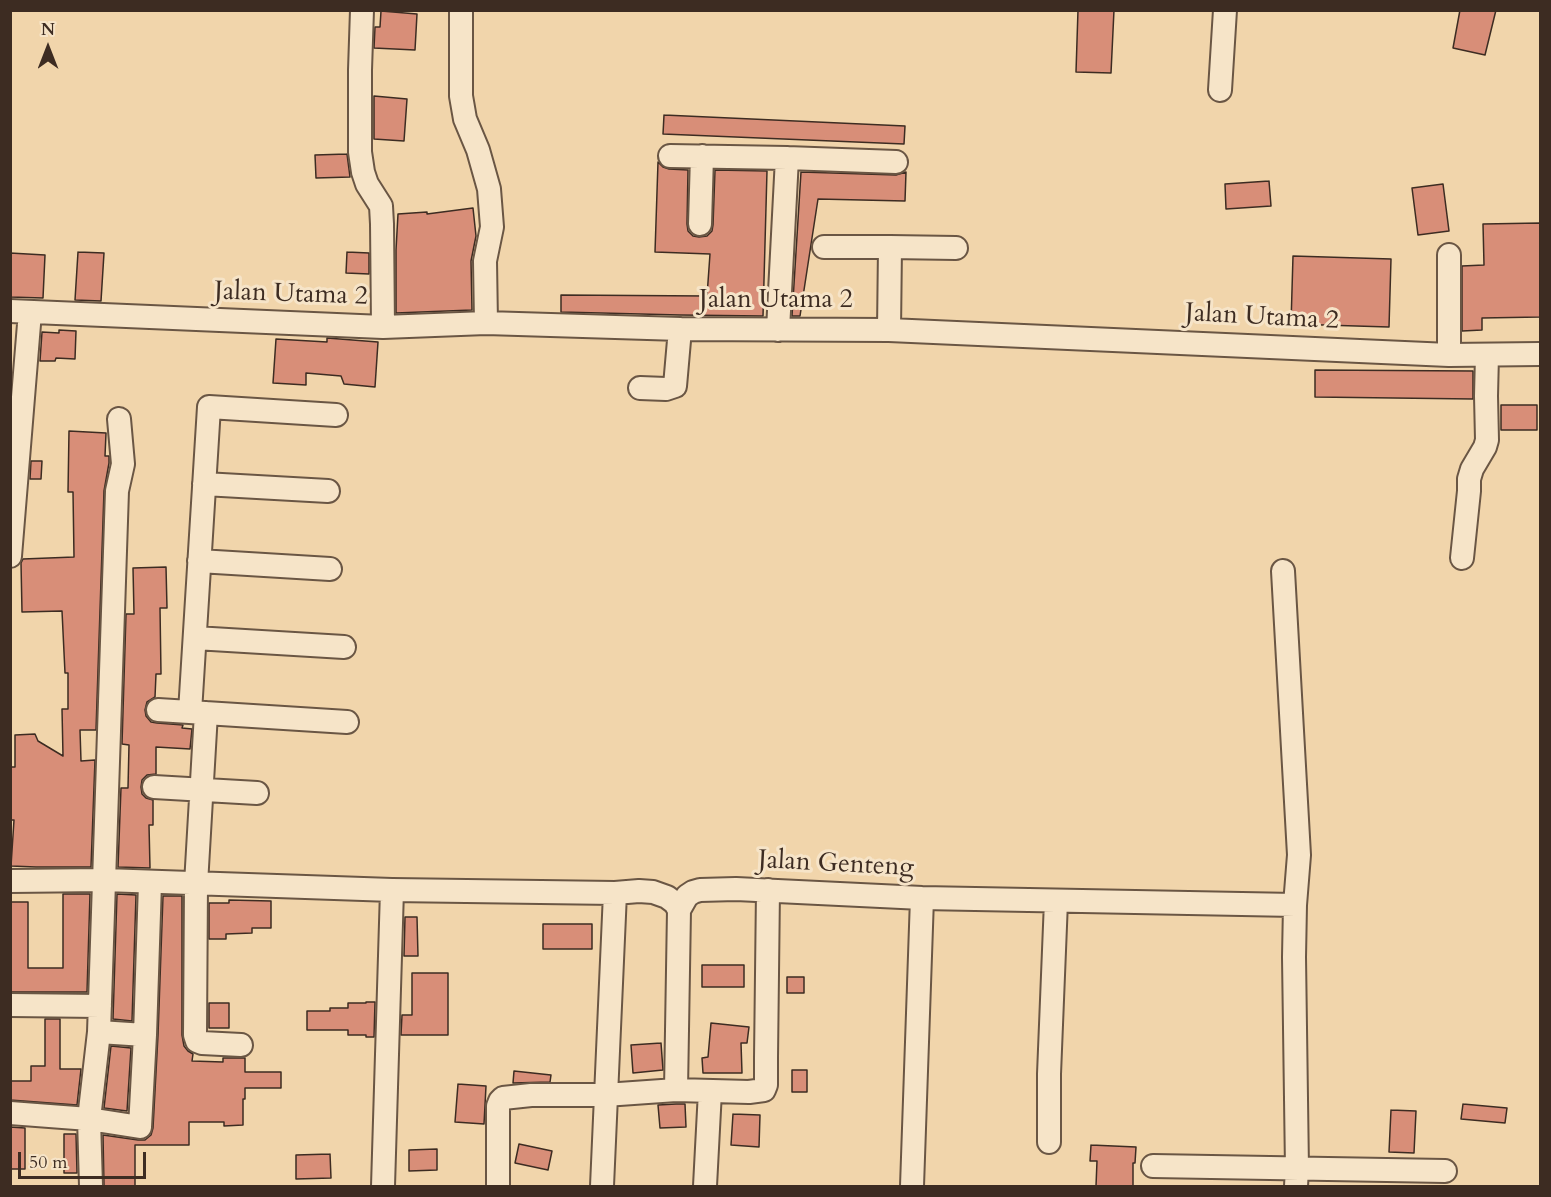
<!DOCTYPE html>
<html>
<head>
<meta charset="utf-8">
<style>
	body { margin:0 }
	#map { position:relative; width:1551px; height:1197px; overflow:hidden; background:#f1d5ab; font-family:Cardo,serif }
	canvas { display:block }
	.frame { position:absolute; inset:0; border:12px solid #3d2c22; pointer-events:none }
	.north { position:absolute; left:18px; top:18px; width:60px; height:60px; -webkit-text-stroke:4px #f6e4c8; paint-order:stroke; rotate:0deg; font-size:16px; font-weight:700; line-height:24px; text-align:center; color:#3d2c22 }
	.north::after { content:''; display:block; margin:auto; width:21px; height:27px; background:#3d2c22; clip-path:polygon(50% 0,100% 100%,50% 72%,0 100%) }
	.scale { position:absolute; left:18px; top:1152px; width:128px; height:27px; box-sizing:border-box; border:3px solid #3d2c22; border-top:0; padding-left:8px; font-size:18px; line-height:21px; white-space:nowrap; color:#3d2c22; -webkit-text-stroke:4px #f6e4c8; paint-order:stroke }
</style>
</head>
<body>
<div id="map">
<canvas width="1551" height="1197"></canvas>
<div class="frame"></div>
<div class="north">N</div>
<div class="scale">50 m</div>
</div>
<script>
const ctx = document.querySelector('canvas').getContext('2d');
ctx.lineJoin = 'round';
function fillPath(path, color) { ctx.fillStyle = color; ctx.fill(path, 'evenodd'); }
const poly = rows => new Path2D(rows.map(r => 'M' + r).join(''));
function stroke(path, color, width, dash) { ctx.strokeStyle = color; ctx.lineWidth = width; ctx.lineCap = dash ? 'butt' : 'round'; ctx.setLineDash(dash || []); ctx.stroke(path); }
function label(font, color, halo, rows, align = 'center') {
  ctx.font = font + ' Cardo,serif'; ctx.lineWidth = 6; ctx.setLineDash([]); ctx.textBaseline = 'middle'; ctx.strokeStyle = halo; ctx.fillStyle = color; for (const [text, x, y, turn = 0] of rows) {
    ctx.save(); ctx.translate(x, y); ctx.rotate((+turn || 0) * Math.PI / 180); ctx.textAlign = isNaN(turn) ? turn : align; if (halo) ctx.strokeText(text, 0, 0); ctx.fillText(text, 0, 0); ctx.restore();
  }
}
const building = poly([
	[1078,10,1114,10,1111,73,1076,72,1078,10],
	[1460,10,1496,10,1485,55,1453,48,1460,10],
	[381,11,417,14,415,50,374,48,375,27,380,27,381,11],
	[374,96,407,99,404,141,374,139,374,96],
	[664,115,905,126,904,144,663,134,664,115],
	[347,154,350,177,316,178,315,155,347,154],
	[658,162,663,167,669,169,688,170,687,224,688,231,693,236,699,237,707,236,712,231,713,225,715,170,767,171,763,316,680,315,561,312,561,295,707,296,710,254,655,252,658,162],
	[801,172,896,175,906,172,905,201,818,199,800,316,792,316,801,172],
	[1269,181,1271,206,1226,209,1225,184,1269,181],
	[1443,184,1449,231,1418,235,1412,188,1443,184],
	[473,208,476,236,471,261,472,310,396,313,396,250,398,214,427,212,427,214,473,208],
	[1540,223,1540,317,1482,318,1482,330,1462,331,1462,266,1484,265,1483,224,1540,223],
	[78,252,104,253,101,301,75,300,78,252],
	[347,252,369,253,369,274,346,273,347,252],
	[10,253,45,255,43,298,10,297,10,253],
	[1293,256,1391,259,1389,327,1291,324,1293,256],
	[59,330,76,331,75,359,56,358,55,361,40,361,42,332,59,333,59,330],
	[327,338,378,342,375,387,344,384,341,376,306,373,306,385,273,383,276,339,327,342,327,338],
	[1315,370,1473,371,1473,399,1315,397,1315,370],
	[1501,405,1537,405,1537,430,1501,430,1501,405],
	[69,431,106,433,105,456,109,456,109,463,104,491,96,730,80,730,81,761,95,760,91,867,36,867,11,866,14,820,10,820,10,767,15,767,15,735,35,734,38,741,63,756,62,709,68,709,68,673,65,673,62,611,22,612,21,563,23,559,74,557,73,492,68,492,69,431],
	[31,461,42,461,41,479,30,479,31,461],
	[166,567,167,608,160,608,161,674,156,674,155,697,147,702,145,710,146,716,151,722,157,723,183,725,182,728,192,729,190,749,156,747,156,774,147,775,142,780,141,787,142,794,146,798,153,800,153,825,149,825,150,868,118,867,121,788,128,788,129,745,122,744,126,614,134,614,133,568,166,567],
	[63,894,90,894,87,992,10,992,10,902,28,902,28,968,63,968,63,894],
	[117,894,136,895,132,1021,113,1019,117,894],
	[163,896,182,896,182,1035,184,1046,188,1051,193,1054,192,1061,223,1062,223,1058,245,1058,245,1072,281,1072,281,1088,245,1088,245,1099,243,1099,243,1125,224,1126,224,1122,189,1122,189,1145,135,1145,135,1186,104,1186,103,1135,138,1140,145,1140,151,1135,153,1128,158,1035,163,896],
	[229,900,271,901,271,928,252,928,252,933,226,934,226,939,209,939,209,903,229,903,229,900],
	[405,917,417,917,418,956,404,956,405,917],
	[543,924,592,924,592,949,543,949,543,924],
	[702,965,744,965,744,987,702,987,702,965],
	[412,973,448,973,448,1035,401,1035,402,1015,412,1015,412,973],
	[787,977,804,977,804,993,787,993,787,977],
	[366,1002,375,1002,374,1037,366,1037,366,1035,348,1035,348,1030,307,1030,307,1011,330,1011,330,1008,348,1008,348,1003,366,1003,366,1002],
	[209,1003,229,1003,229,1028,209,1028,209,1003],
	[45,1019,60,1019,60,1069,81,1069,77,1105,10,1100,10,1081,31,1081,31,1066,45,1066,45,1019],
	[711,1023,749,1027,747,1043,741,1043,742,1073,703,1073,702,1058,708,1057,711,1023],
	[661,1043,663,1070,633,1073,631,1045,661,1043],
	[111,1046,131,1048,127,1111,104,1108,111,1046],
	[792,1070,807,1070,807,1092,792,1092,792,1070],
	[514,1071,551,1075,550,1082,513,1083,514,1071],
	[458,1084,486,1086,484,1124,455,1122,458,1084],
	[676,1104,685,1104,686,1127,660,1128,658,1105,676,1104],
	[1463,1104,1507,1108,1505,1123,1461,1119,1463,1104],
	[1391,1110,1416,1111,1414,1153,1389,1152,1391,1110],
	[733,1114,760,1115,759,1147,731,1145,733,1114],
	[10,1127,25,1128,25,1169,10,1169,10,1127],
	[64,1134,76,1134,77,1173,64,1173,64,1134],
	[519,1144,552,1151,548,1170,515,1163,519,1144],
	[1091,1145,1136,1147,1135,1163,1133,1163,1133,1186,1096,1186,1097,1161,1090,1161,1091,1145],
	[437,1149,437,1170,409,1171,409,1150,437,1149],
	[330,1154,331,1178,296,1179,296,1155,330,1154]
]);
fillPath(building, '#d88e78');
stroke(building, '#3d2c22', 1.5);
const minor = poly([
	[362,10,360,70,360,152,363,172,367,184,381,206,382,224,383,327],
	[461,10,461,96,465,119,478,150,489,189,492,227,485,261,486,323],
	[1220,90,1225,10],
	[670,156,787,158,896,162],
	[700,224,702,156],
	[824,247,890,247],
	[10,311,383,327,486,323,680,329,889,330,1449,355,1540,354],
	[778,330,787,158],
	[889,330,890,247,956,248],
	[1449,355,1449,255],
	[640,388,666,389,675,386,680,329],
	[204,484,328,491],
	[10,556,30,312],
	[1462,558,1469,491,1469,479,1472,469,1485,447,1487,440,1486,396,1487,355],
	[199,561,330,569],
	[1283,571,1299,855,1295,905,1294,957,1297,1169,1296,1186],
	[195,638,344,647],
	[158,710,347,722],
	[190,712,209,407,336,415],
	[206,713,196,884,195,1035,197,1041,202,1043,241,1045],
	[154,787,257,793],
	[10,881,104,880,392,890,615,893,639,891,653,892,667,897,675,903,679,910,687,896,693,892,700,890,736,889,922,898,1295,905],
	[10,1005,100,1006],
	[99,1032,145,1035,150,883],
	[676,1090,679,910],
	[10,1113,89,1119,140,1127,145,1035],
	[1049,1142,1049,1074,1056,901],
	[1153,1166,1445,1171],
	[91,1186,89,1119,99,1032,117,491,123,464,119,419],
	[383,1186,392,890],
	[498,1186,498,1106,500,1101,503,1098,531,1095,605,1095,676,1090,749,1092,764,1090,766,1085,766,1058,768,890],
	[602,1186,615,893],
	[705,1186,710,1091],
	[912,1186,922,898]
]);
stroke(minor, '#6a5644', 26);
stroke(minor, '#f6e4c8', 22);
label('26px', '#3d2c22', '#f6e4c8', [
	["Jalan Utama 2",291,295,2],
	["Jalan Utama 2",776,301],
	["Jalan Utama 2",1262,318,3],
	["Jalan Genteng",836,865,3]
]);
</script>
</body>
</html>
